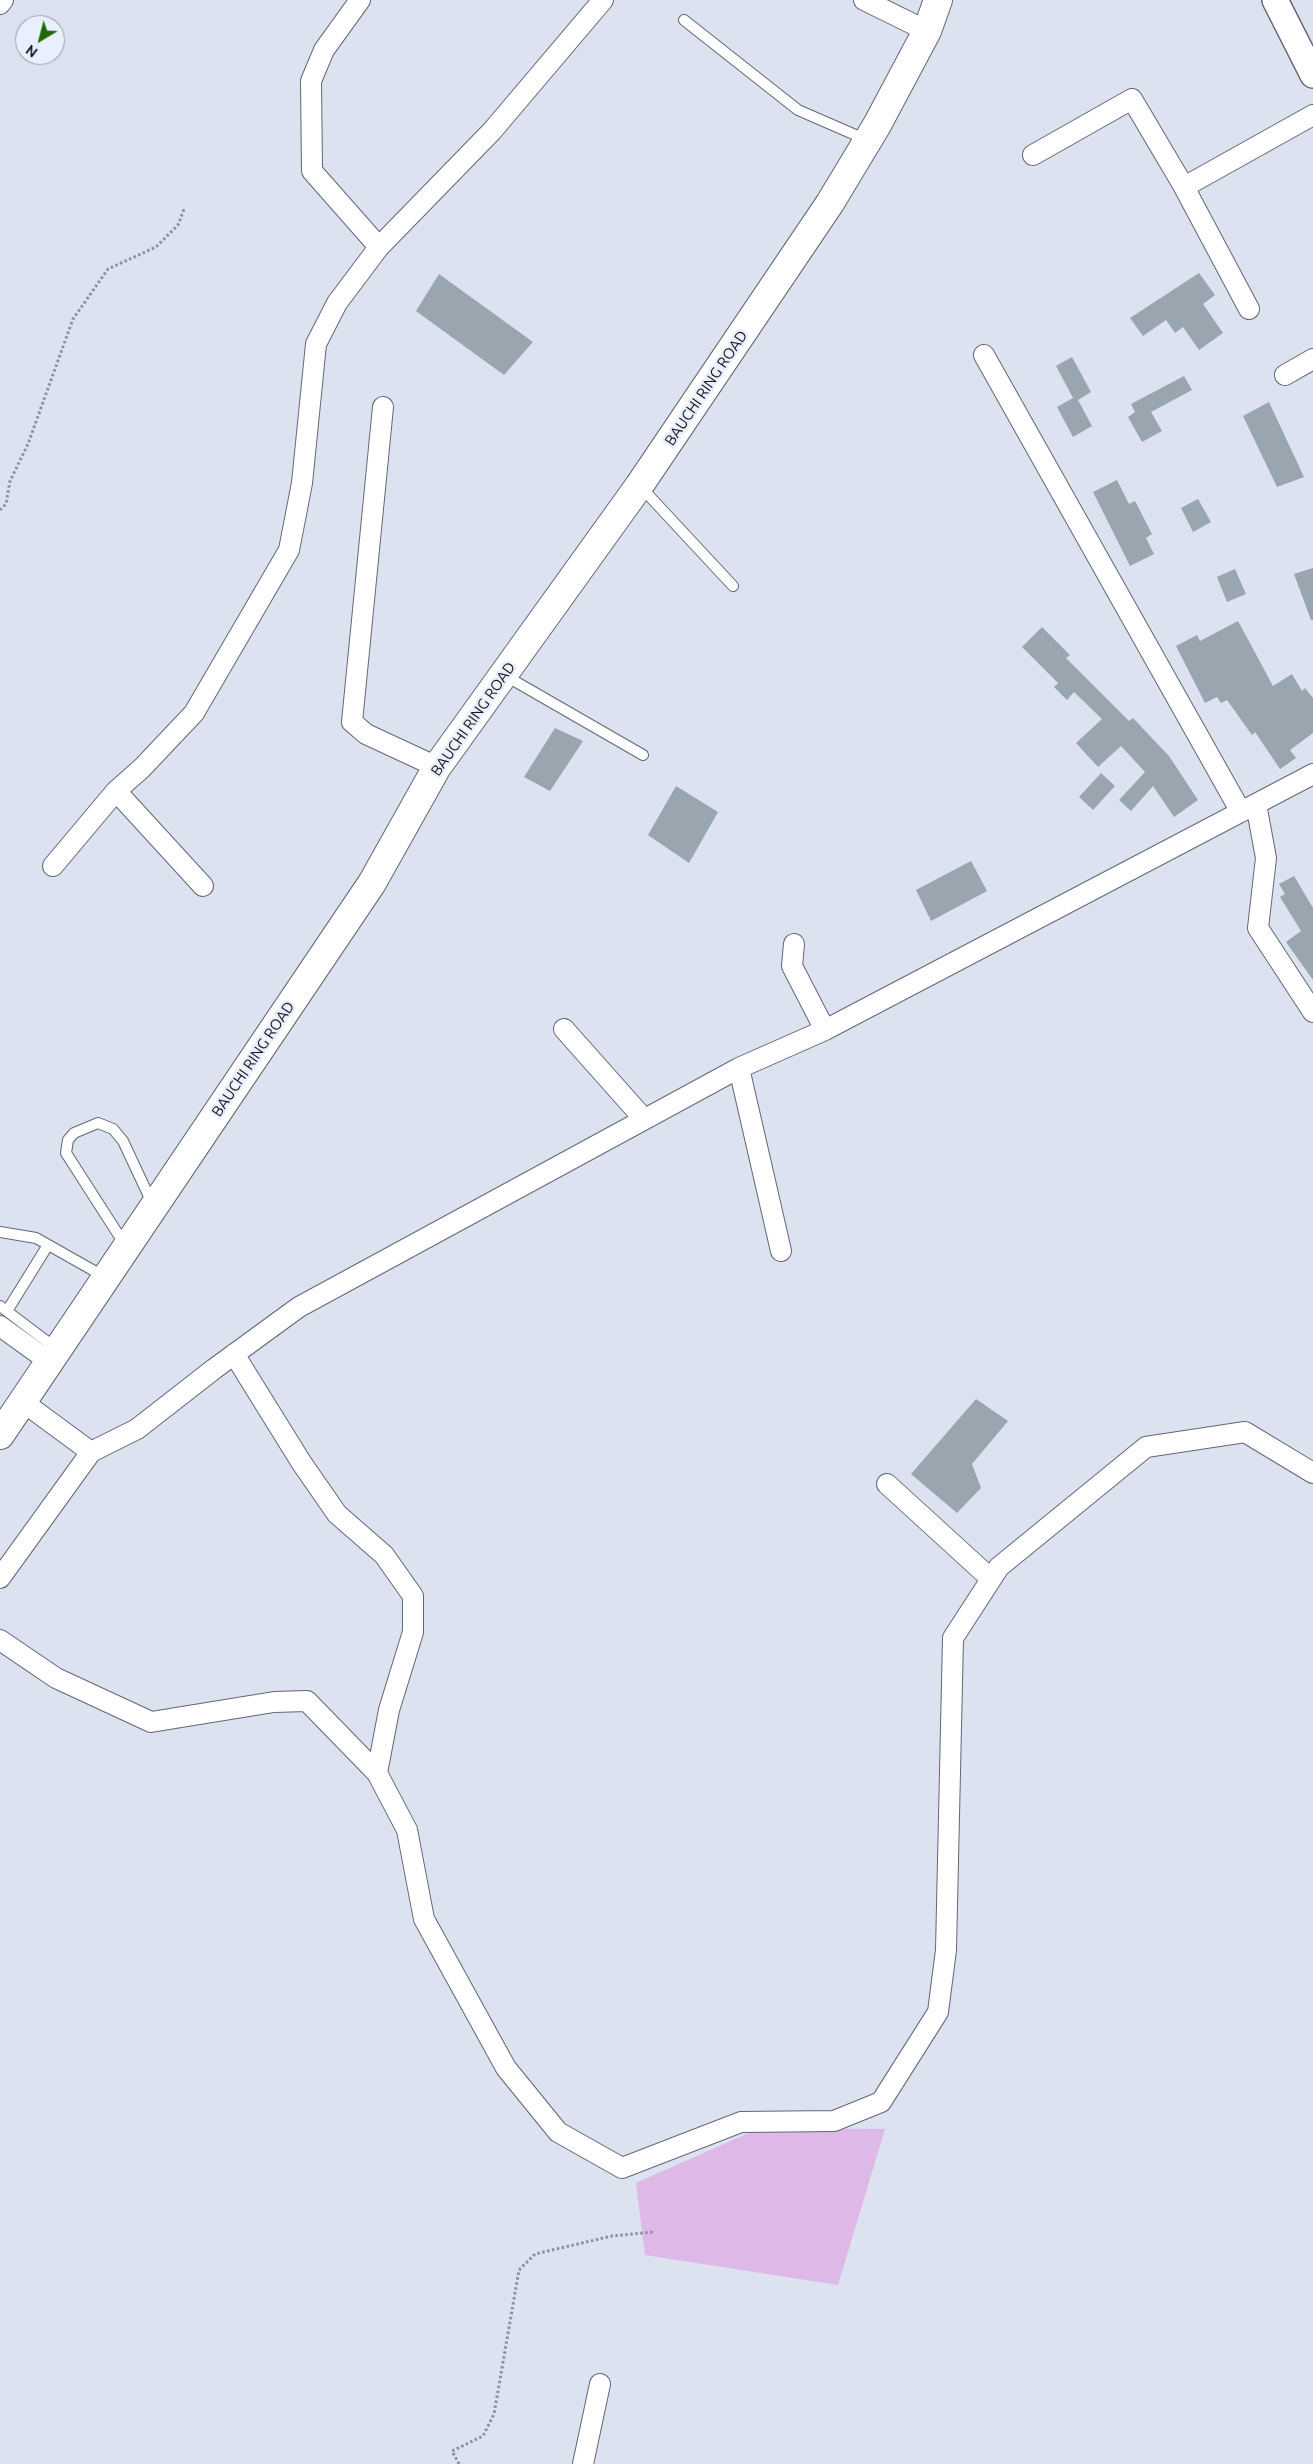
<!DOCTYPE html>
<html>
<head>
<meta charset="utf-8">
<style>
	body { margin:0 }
	#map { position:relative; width:1313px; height:2464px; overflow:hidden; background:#dce2f0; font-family:Ubuntu,sans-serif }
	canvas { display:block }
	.north { position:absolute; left:15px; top:15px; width:50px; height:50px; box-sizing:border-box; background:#e9effd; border:1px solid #9599a3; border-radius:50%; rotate:217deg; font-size:14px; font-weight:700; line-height:20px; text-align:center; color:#16181d }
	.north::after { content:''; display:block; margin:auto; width:18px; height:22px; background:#1f6905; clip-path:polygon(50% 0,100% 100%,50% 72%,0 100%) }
</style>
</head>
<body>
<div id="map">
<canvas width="1313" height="2464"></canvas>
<div class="north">N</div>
</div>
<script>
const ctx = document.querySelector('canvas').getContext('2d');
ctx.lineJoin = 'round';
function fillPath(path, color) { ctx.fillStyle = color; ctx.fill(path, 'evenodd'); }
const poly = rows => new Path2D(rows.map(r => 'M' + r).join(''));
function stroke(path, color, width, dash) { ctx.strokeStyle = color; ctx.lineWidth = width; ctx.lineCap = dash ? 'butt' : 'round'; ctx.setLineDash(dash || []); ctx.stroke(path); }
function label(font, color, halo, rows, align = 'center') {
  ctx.font = font + ' Ubuntu,sans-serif'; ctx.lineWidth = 5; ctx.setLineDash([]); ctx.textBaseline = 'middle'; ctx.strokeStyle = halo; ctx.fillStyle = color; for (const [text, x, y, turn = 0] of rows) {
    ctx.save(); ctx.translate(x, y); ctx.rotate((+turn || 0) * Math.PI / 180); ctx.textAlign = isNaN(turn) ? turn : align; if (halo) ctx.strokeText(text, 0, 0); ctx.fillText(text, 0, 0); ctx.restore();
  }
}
fillPath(poly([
	[760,2128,885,2129,838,2285,645,2255,636,2183]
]), '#deb8e6');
fillPath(poly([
	[1199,273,1215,295,1203,304,1223,333,1199,350,1183,327,1175,333,1166,320,1143,336,1130,318],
	[439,274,533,342,504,375,416,311],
	[1072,357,1091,392,1078,400,1092,426,1073,437,1057,407,1073,398,1056,366],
	[1184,376,1192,390,1151,412,1162,431,1142,442,1128,417,1135,412,1131,404],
	[1269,402,1304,477,1277,487,1243,416],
	[1117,480,1129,504,1135,501,1152,534,1146,538,1154,554,1130,566,1093,492],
	[1198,499,1211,522,1193,532,1181,508],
	[1313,568,1313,620,1311,620,1294,574],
	[1235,569,1246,594,1227,602,1217,577],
	[1238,621,1273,686,1292,674,1302,691,1305,688,1313,698,1313,733,1290,750,1296,758,1280,769,1255,732,1252,735,1227,700,1221,703,1217,697,1205,703,1176,646,1197,635,1200,641],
	[1042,627,1070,655,1066,658,1129,721,1133,718,1169,756,1198,800,1174,817,1153,786,1131,811,1119,800,1145,772,1121,746,1098,767,1076,743,1102,719,1074,692,1067,700,1054,687,1058,683,1022,647],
	[555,728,583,741,550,791,524,777],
	[1101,773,1115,786,1093,810,1079,797],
	[676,786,718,812,689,863,648,835],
	[971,861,987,891,931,921,916,890],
	[1294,876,1313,908,1313,980,1286,942,1301,931,1280,897,1285,894,1279,884],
	[976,1399,1008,1421,972,1464,981,1488,957,1513,911,1474]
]), '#99a5af');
const service = poly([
	[684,20,798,110,867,140],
	[640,486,733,586],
	[504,675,643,755],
	[0,1232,36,1238,105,1277],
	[125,1245,66,1153,68,1140,74,1133,98,1123,113,1129,123,1141,152,1203],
	[0,1306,57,1349],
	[7,1311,48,1245]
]);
const minor = poly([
	[360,0,324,50,311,81,312,171,379,247],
	[864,0,927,31],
	[0,4,3,0],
	[1033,155,1132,99,1184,187,1249,309],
	[1184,187,1313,115],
	[984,355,1241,812],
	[1285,375,1313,359],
	[383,407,352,722,366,734,437,767],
	[116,791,203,886],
	[1256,804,1266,858,1258,928,1313,1012],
	[53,866,116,791,142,768,194,713,289,550,302,483,316,344,337,303,379,247,492,131,603,0],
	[794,944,792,966,825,1030],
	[564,1029,644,1119],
	[739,1068,781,1251],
	[0,1326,50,1362],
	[234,1354,301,1462,337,1514,384,1555,413,1596,413,1632,389,1710,377,1773],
	[23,1402,91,1452,137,1429,214,1369,299,1307,739,1068,825,1030,1313,774],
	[887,1484,991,1579],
	[0,1578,91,1452],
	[0,1640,56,1678,151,1722,274,1702,307,1701,377,1773,407,1830,424,1919,506,2068,558,2132,622,2168,741,2122,834,2121,881,2102,938,2012,946,1950,953,1638,999,1567,1146,1447,1245,1432,1313,1473],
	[583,2464,600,2384]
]);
const tertiary = poly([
	[1275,0,1313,75]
]);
const primary = poly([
	[0,1435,372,883,437,767,639,486,830,203,877,125,927,31,938,0]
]);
stroke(service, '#626774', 12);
stroke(minor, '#626774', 22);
stroke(tertiary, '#626774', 28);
stroke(primary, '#626774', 30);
stroke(poly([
	[0,510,6,504,10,481,28,444,73,319,108,269,156,247,178,225,184,209],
	[459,2464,452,2451,483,2436,494,2414,519,2270,535,2254,612,2236,654,2232]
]), '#8c919b', 3, [2.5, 2.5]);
stroke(service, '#fff', 10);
stroke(minor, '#fff', 20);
stroke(tertiary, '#fff', 25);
stroke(primary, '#fff', 28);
label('15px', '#16181d', '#e9effd', [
	["BAUCHI RING ROAD",706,388,-56],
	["BAUCHI RING ROAD",473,719,-55],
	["BAUCHI RING ROAD",253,1059,-56]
]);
</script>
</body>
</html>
